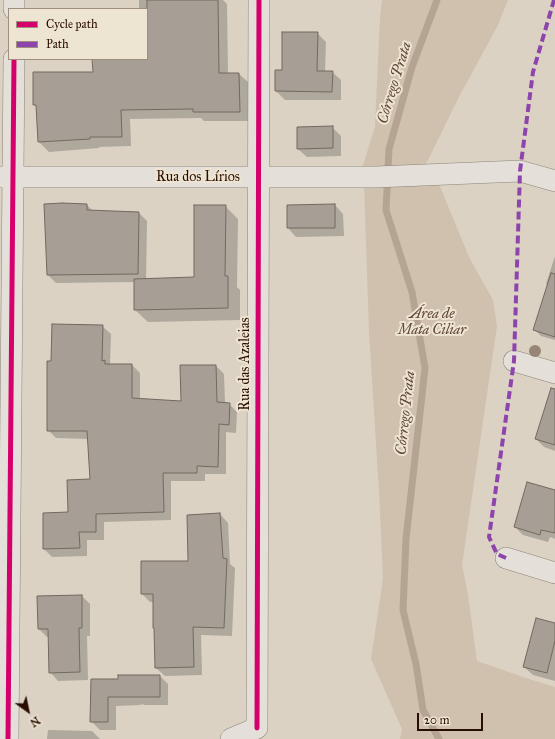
<!DOCTYPE html>
<html>
<head>
<meta charset="utf-8">
<style>
	body { margin:0 }
	#map { position:relative; width:555px; height:739px; overflow:hidden; background:#dbd2c4; font-family:"IM FELL Great Primer",serif }
	canvas { display:block }
	.legend { position:absolute; left:8px; top:8px; width:140px; height:52px; box-sizing:border-box; background:#eee4d2; border:1px solid #9f8e7e; margin:0; padding:5px 7px; list-style:none; font-size:12px; color:#290d00 }
	.legend li { display:flex; align-items:center; gap:8px; height:20px }
	.legend b { width:20px; border:1px solid #9f8e7e }
	.north { position:absolute; left:8px; top:691px; width:40px; height:40px; -webkit-text-stroke:3px #eee4d2; paint-order:stroke; rotate:147deg; font-size:11px; font-weight:700; line-height:16px; text-align:center; color:#290d00 }
	.north::after { content:''; display:block; margin:auto; width:14px; height:18px; background:#290d00; clip-path:polygon(50% 0,100% 100%,50% 72%,0 100%) }
	.scale { position:absolute; left:417px; top:713px; width:66px; height:18px; box-sizing:border-box; border:2px solid #290d00; border-top:0; padding-left:5px; font-size:12px; line-height:14px; white-space:nowrap; color:#290d00; -webkit-text-stroke:3px #eee4d2; paint-order:stroke }
</style>
</head>
<body>
<div id="map">
<canvas width="555" height="739"></canvas>
<ul class="legend">
<li><b style="height:5px;background:#d6006c"></b>Cycle path</li>
<li><b style="height:5px;background:#8e44ad"></b>Path</li>
</ul>
<div class="north">N</div>
<div class="scale">20 m</div>
</div>
<script>
const ctx = document.querySelector('canvas').getContext('2d');
ctx.lineJoin = 'round';
function fillPath(path, color) { ctx.fillStyle = color; ctx.fill(path, 'evenodd'); }
const poly = rows => new Path2D(rows.map(r => 'M' + r).join(''));
function stroke(path, color, width, dash) { ctx.strokeStyle = color; ctx.lineWidth = width; ctx.lineCap = dash ? 'butt' : 'round'; ctx.setLineDash(dash || []); ctx.stroke(path); }
function label(font, color, halo, rows, align = 'center') {
  ctx.font = font + ' "IM FELL Great Primer",serif'; ctx.lineWidth = 4; ctx.setLineDash([]); ctx.textBaseline = 'middle'; ctx.strokeStyle = halo; ctx.fillStyle = color; for (const [text, x, y, turn = 0] of rows) {
    ctx.save(); ctx.translate(x, y); ctx.rotate((+turn || 0) * Math.PI / 180); ctx.textAlign = isNaN(turn) ? turn : align; if (halo) ctx.strokeText(text, 0, 0); ctx.fillText(text, 0, 0); ctx.restore();
  }
}
fillPath(poly([
	[382,0,508,0,497,27,460,95,425,166,362,168,375,127,380,18],
	[439,184,469,257,493,300,497,326,462,565,468,595,477,661,529,679,555,687,555,739,400,739,402,729,371,659,383,579,379,491,369,332,364,185]
]), '#cfc1ad');
fillPath(poly([
	[139,0,223,0,227,4,228,74,239,74,249,83,249,121,204,121,201,118,130,119,131,146,99,147,99,148,49,152,39,142,37,107,34,104,94,73,93,59,147,59,147,9,139,9],
	[317,33,326,42,325,72,332,72,341,80,341,100,285,100,276,91,283,71],
	[332,127,341,136,341,156,307,157,298,149],
	[45,205,87,205,93,211,139,213,147,221,146,279,195,278,225,206,238,219,237,287,240,290,240,320,148,322,135,310,135,282,56,283,48,275],
	[335,205,343,214,344,236,296,237,288,228,288,206],
	[555,256,555,340,541,336,534,329,548,286,546,284],
	[102,326,111,334,110,365,132,365,140,373,140,399,182,402,216,366,224,374,225,403,229,404,237,412,236,433,226,432,226,474,205,474,205,481,171,481,171,520,104,522,104,540,87,540,87,556,52,557,44,549,92,480,89,439,56,438,48,430,52,362],
	[555,404,555,451,544,447,536,439],
	[555,493,555,539,550,537,548,542,523,535,515,527],
	[220,514,228,523,230,564,235,568,232,636,201,635,202,675,165,676,156,668,154,602,150,602,142,594,189,562],
	[82,596,90,604,90,636,87,636,88,680,58,681,50,672,49,637,47,637,39,629],
	[555,624,555,681,533,675,524,667],
	[160,676,168,684,168,705,144,705,143,704,140,705,116,706,116,730,100,730,91,721,119,680],
	[48,730,92,731,100,739,47,739]
]), '#0003');
stroke(poly([
	[437,0,412,67,389,149,386,210,412,292,425,368,406,539,403,610,416,664,423,710,439,739]
]), '#b5a491', 7);
const building = poly([
	[147,0,218,0,219,73,239,73,240,112,193,112,193,109,121,110,122,137,90,137,90,139,38,142,36,105,33,105,33,72,93,72,92,59,147,59,147,0],
	[282,32,318,32,317,71,333,71,332,92,275,91,275,70,282,70,282,32],
	[333,126,333,148,297,149,297,127,333,126],
	[62,203,87,204,87,210,139,212,138,274,47,275,44,204,62,203],
	[335,204,335,228,287,228,287,205,335,204],
	[194,205,226,205,225,276,228,276,228,308,134,310,134,279,194,277,194,205],
	[551,273,555,274,555,337,533,330,551,273],
	[52,324,103,325,102,361,105,360,105,364,132,364,132,398,181,401,180,365,216,365,217,402,230,403,229,425,219,424,218,467,197,466,197,473,163,473,164,512,96,514,96,532,79,532,80,548,43,549,43,513,68,512,67,480,90,479,87,431,47,431,47,361,51,361,52,324],
	[551,388,555,389,555,445,535,439,551,388],
	[527,482,555,490,555,533,541,530,540,535,514,527,527,482],
	[220,513,223,558,227,559,224,628,193,627,194,667,155,668,154,628,153,628,153,594,141,594,141,561,188,561,187,515,220,513],
	[82,595,82,628,79,628,80,672,49,673,48,629,38,629,37,596,82,595],
	[536,618,555,623,555,641,547,673,523,667,536,618],
	[118,675,160,675,160,697,108,697,108,722,90,722,91,679,118,679,118,675]
]);
fillPath(building, '#a79f95');
stroke(building, '#72685f', 1);
const minor = poly([
	[14,9,14,0],
	[0,177,376,177,520,171,555,181],
	[514,361,555,373],
	[506,558,555,573],
	[257,728,259,0],
	[8,739,14,59],
	[231,739,257,728]
]);
stroke(minor, '#8b8379', 22);
stroke(minor, '#e4dfd8', 21);
stroke(poly([
	[506,558,497,554,489,537,514,361,520,171,533,72,554,0]
]), '#8e44ad', 4, [8, 4]);
stroke(poly([
	[257,728,259,0],
	[8,739,14,59]
]), '#d6006c', 5);
ctx.fillStyle = '#978676';
for (const [x, y] of [
	[535,351]
]) { ctx.beginPath(); ctx.arc(x, y, 6, 0, 2 * Math.PI); ctx.fill(); }
label('14px', '#290d00', '#eee4d2', [
	["Rua dos Lírios",198,178],
	["Rua das Azaleias",246,364,-90]
]);
label('italic 14px', '#604736', '#eee4d2', [
	["Área de",432,315],
	["Mata Ciliar",432,331]
]);
label('italic 15px', '#614837', '#eee4d2', [
	["Córrego Prata",395,83,-73],
	["Córrego Prata",406,413,-84]
]);
</script>
</body>
</html>
